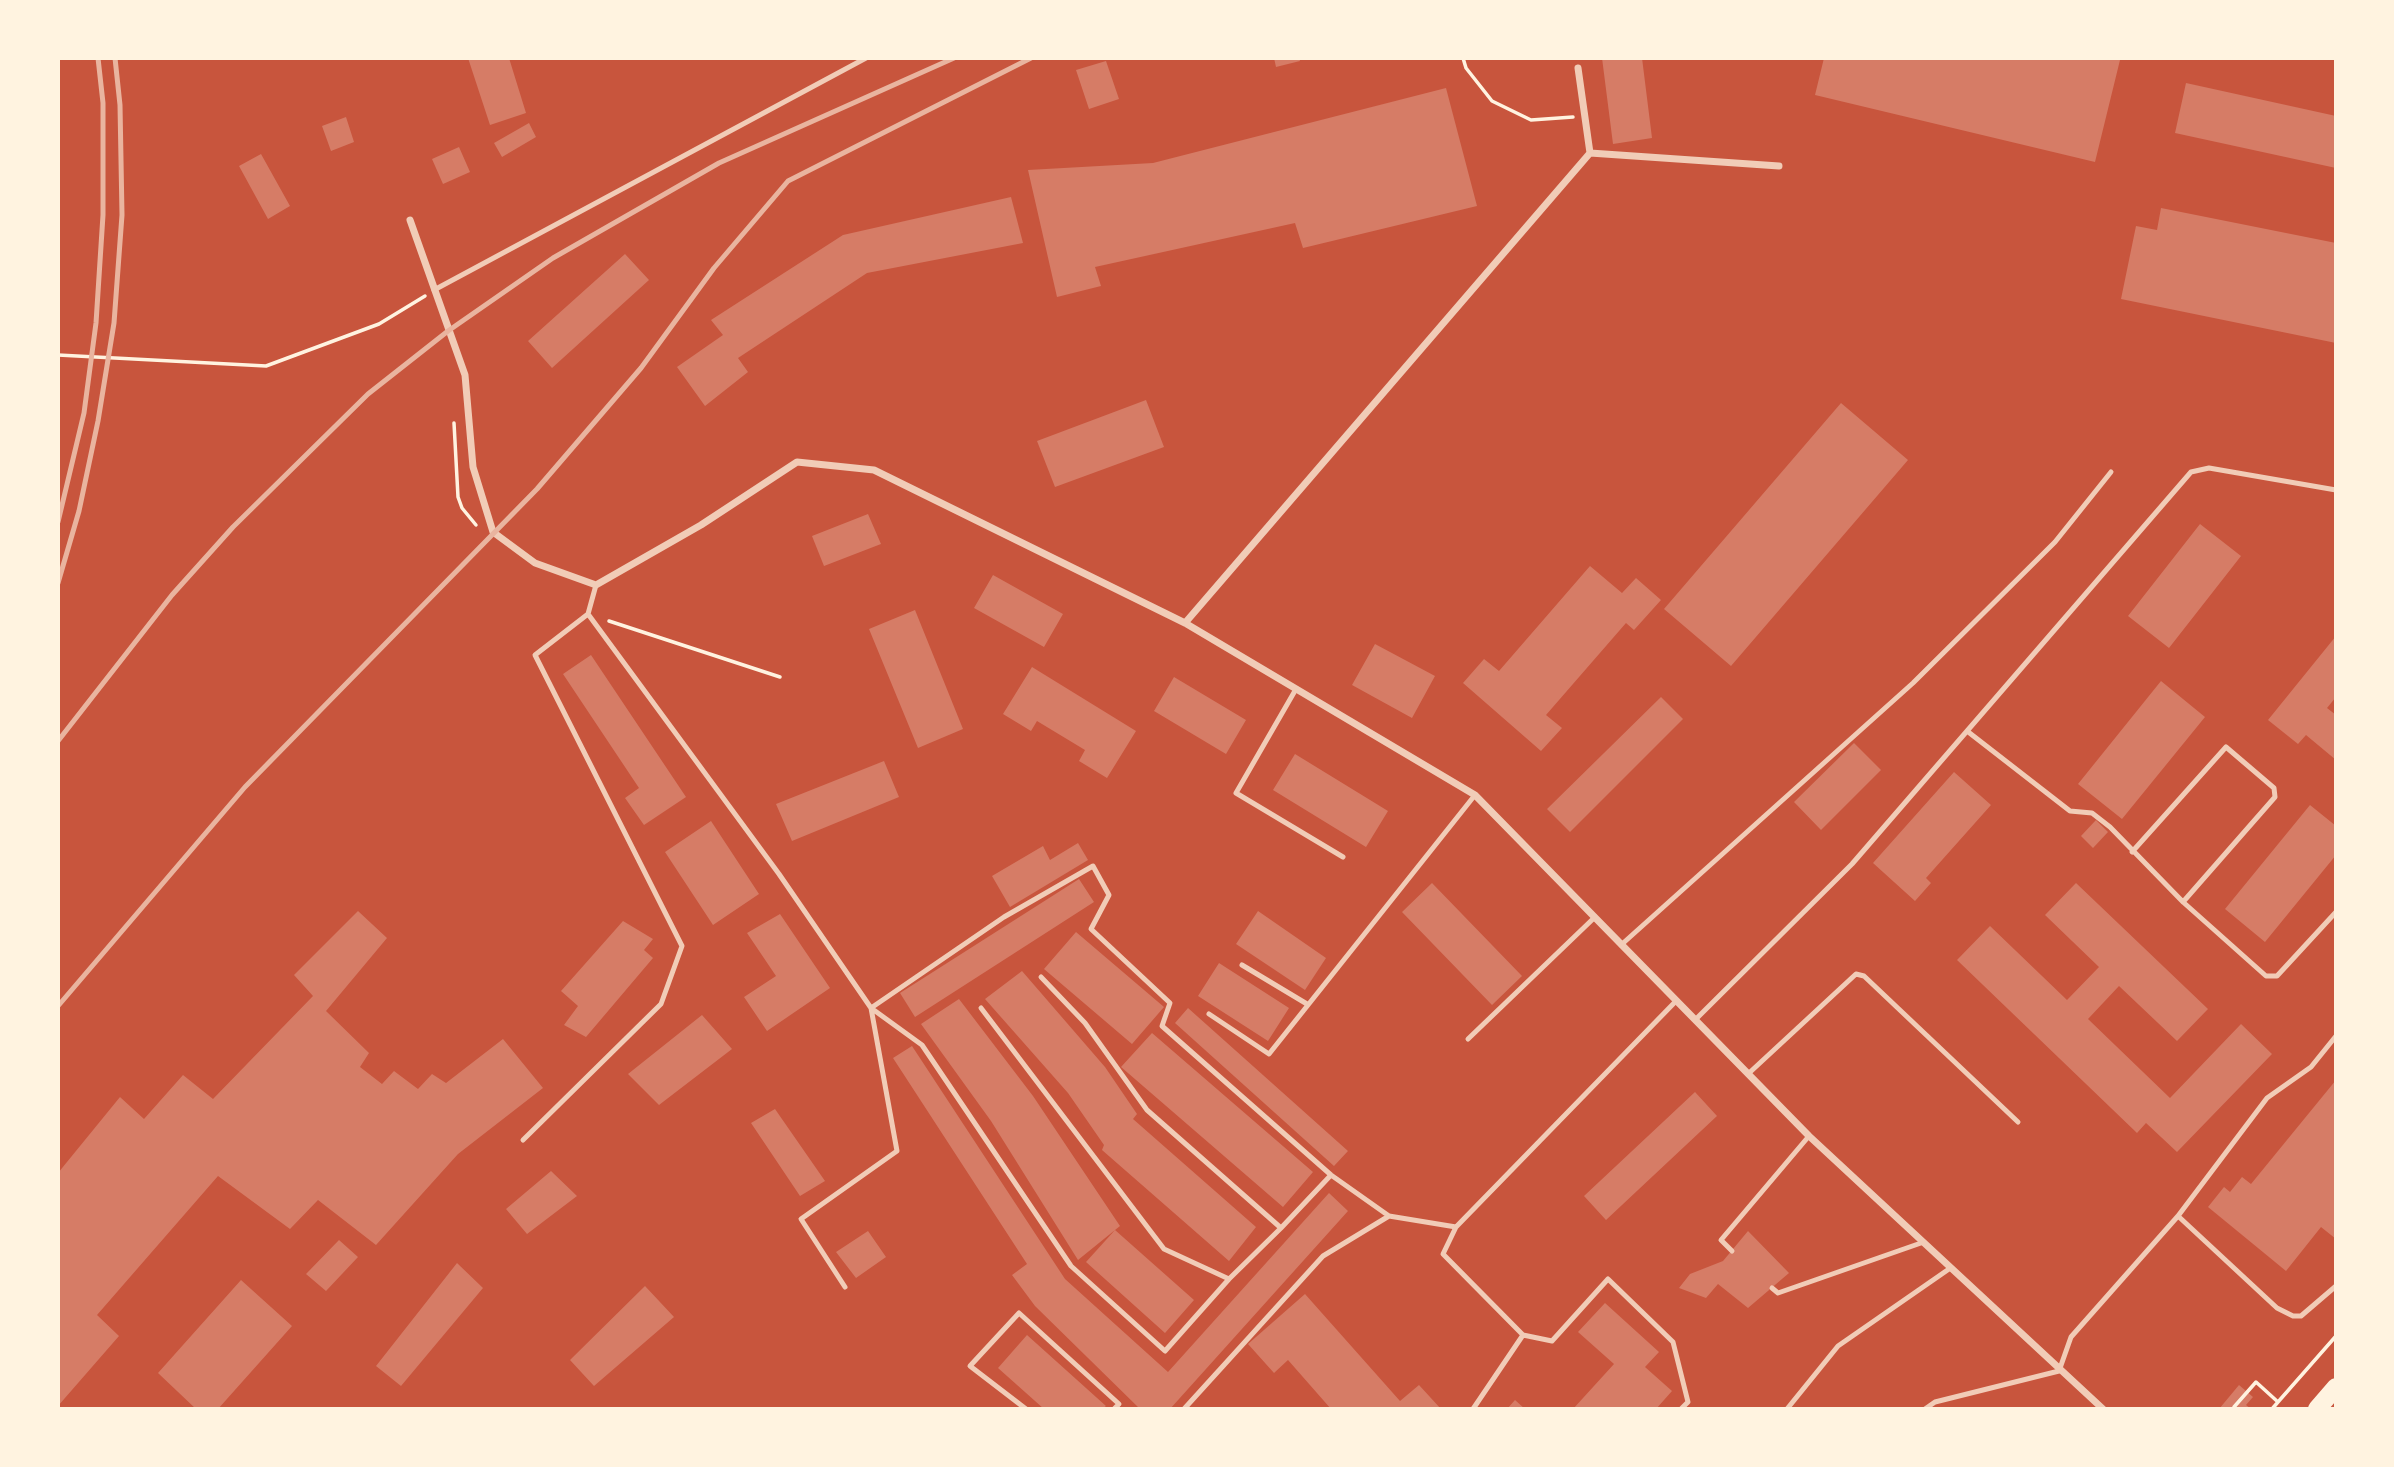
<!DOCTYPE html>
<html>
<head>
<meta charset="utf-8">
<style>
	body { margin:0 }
	#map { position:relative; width:2394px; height:1467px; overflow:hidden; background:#c8553d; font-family:"Golos Text",sans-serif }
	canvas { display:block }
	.frame { position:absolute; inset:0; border:60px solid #fff3e0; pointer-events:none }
</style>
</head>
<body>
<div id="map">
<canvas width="2394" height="1467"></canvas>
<div class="frame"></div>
</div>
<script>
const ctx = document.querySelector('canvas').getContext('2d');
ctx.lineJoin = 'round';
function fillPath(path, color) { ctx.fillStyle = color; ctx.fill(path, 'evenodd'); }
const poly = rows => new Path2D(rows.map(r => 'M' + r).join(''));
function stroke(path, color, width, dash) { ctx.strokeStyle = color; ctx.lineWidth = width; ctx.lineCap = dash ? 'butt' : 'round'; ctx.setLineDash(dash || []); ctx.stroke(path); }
fillPath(poly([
	[468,58,509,58,526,113,490,125],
	[1274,58,1299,58,1300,61,1276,67],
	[1602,58,1642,58,1652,138,1613,144],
	[1824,58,2111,58,2120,60,2095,162,1815,95],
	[1106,61,1119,99,1089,109,1076,70],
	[2186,83,2336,116,2336,168,2175,133],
	[1446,88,1477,206,1303,248,1295,223,1095,267,1101,286,1057,297,1028,170,1153,163],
	[346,117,354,142,331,151,322,126],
	[529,123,536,137,502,157,494,143],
	[459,147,470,172,443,184,432,159],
	[261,154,290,206,268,219,239,166],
	[1011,197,1023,243,867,273,738,358,748,372,705,406,677,367,723,335,711,320,843,235],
	[2161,208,2336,243,2336,343,2121,299,2136,226,2157,230],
	[625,254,649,280,552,368,528,341],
	[1146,400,1164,447,1055,487,1037,441],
	[1841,403,1908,460,1731,666,1664,609],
	[868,514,881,544,824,566,812,536],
	[2200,524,2241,556,2169,648,2128,616],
	[1590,566,1622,593,1636,578,1661,600,1634,630,1626,623,1546,715,1562,728,1541,751,1463,683,1484,659,1499,671],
	[993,575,1063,614,1044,647,974,608],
	[915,610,963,729,918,748,869,629],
	[2336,636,2336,697,2327,708,2336,715,2336,760,2306,735,2298,744,2268,720],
	[1375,644,1435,676,1412,718,1352,685],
	[591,655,686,797,644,825,625,798,639,788,563,674],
	[1032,667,1136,731,1107,778,1079,761,1085,750,1037,721,1031,731,1003,714],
	[1174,677,1246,720,1226,754,1154,711],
	[2161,681,2205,717,2122,819,2078,784],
	[1661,697,1683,719,1570,832,1547,809],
	[1854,743,1881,770,1821,830,1794,802],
	[1295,754,1388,811,1366,847,1273,790],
	[884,761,899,797,792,841,776,804],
	[1954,772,1991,805,1926,878,1931,883,1915,901,1873,863],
	[2310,805,2336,826,2336,855,2265,942,2225,909],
	[2096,820,2108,832,2093,848,2081,836],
	[711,821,759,894,713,925,665,852],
	[1078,843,1088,860,1010,907,992,876,1043,846,1050,860],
	[1079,879,1094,902,915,1017,900,993],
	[1432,883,1522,976,1492,1005,1402,912],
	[2076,883,2208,1009,2177,1041,2119,986,2088,1019,2170,1098,2241,1024,2272,1054,2177,1152,2146,1123,2137,1133,1957,960,1990,926,2067,1000,2099,967,2045,915],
	[358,911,387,938,326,1011,369,1053,360,1067,382,1084,394,1071,418,1089,432,1074,446,1083,503,1039,543,1088,458,1154,376,1245,318,1200,290,1229,218,1176,97,1315,119,1336,58,1406,58,1173,120,1097,144,1119,183,1075,213,1099,313,996,294,975],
	[1258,911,1326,958,1305,990,1236,944],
	[780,914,830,988,767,1031,744,997,776,976,747,933],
	[623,921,653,939,644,950,653,958,586,1037,564,1025,578,1006,561,991],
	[1076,932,1164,1007,1132,1044,1044,969],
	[1219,963,1289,1008,1268,1041,1198,996],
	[1022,971,1105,1067,1137,1114,1133,1119,1256,1227,1229,1261,1102,1150,1104,1145,1068,1093,985,999],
	[959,999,1033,1096,1120,1226,1115,1230,1194,1300,1165,1333,1086,1262,1115,1230,1078,1260,991,1121,921,1024],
	[1188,1008,1348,1151,1334,1166,1175,1023],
	[702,1015,732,1049,659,1105,628,1074],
	[1152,1033,1313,1172,1283,1207,1121,1067],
	[912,1046,1065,1279,1168,1372,1329,1193,1348,1211,1170,1409,1140,1409,1035,1306,1012,1275,1027,1264,893,1058],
	[2336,1080,2336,1239,2321,1227,2286,1271,2208,1207,2224,1187,2230,1192,2242,1177,2251,1184],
	[1695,1092,1717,1116,1606,1220,1584,1196],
	[775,1109,825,1181,800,1196,751,1123],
	[551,1171,577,1196,527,1234,506,1209],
	[868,1231,886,1257,856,1278,836,1252],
	[1748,1231,1789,1273,1748,1308,1718,1284,1706,1298,1679,1288,1690,1274,1723,1261],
	[339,1240,358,1257,326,1291,306,1274],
	[457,1263,483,1288,401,1386,376,1366],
	[241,1280,292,1326,218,1409,196,1409,158,1373],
	[645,1286,674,1317,594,1386,570,1360],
	[1305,1294,1400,1401,1419,1385,1441,1409,1331,1409,1288,1360,1274,1373,1248,1344],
	[1605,1303,1659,1352,1645,1367,1672,1391,1656,1409,1573,1409,1614,1364,1578,1332],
	[1027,1335,1106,1406,1102,1409,1044,1409,998,1368],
	[2239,1385,2253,1397,2246,1405,2251,1409,2219,1409],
	[1515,1400,1525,1409,1507,1409]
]), '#d67c66');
stroke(poly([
	[1463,58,1466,68,1492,101,1531,120,1573,117],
	[58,355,266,366,379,324,425,296],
	[454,423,458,497,462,508,476,525],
	[609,621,780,677],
	[2234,1407,2256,1382,2278,1402,2336,1336],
	[2272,1409,2278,1402]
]), '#fff3e0', 3.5);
stroke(poly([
	[434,290,866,58],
	[596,585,588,614,779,874,871,1008,897,1151,801,1219,845,1287],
	[1296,689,1236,793,1343,857],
	[1967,731,2070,811,2092,813,2110,827,2183,902,2266,976,2277,976,2336,912],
	[2132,852,2226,747,2274,788,2275,797,2183,902],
	[1621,945,1913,683,2055,542,2111,472],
	[1242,965,1307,1004],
	[1041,977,1085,1023,1147,1110,1281,1228,1331,1175],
	[981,1008,1164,1249,1229,1279,1281,1228],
	[1209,1014,1269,1054,1475,795],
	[1695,1020,1852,864,2191,472,2209,468,2336,490],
	[1468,1039,1595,917],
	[1748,1074,1856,974,1864,976,2018,1122],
	[523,1140,661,1004,682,946,535,655,588,614],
	[2178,1216,2267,1098,2311,1067,2336,1036],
	[1732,1251,1721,1240,1809,1136],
	[1229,1279,1165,1351,1071,1266,922,1045,871,1008,1004,917,1093,866,1109,895,1091,929,1170,1003,1162,1026,1331,1175,1389,1216,1456,1227],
	[1772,1288,1778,1293,1921,1243],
	[1523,1335,1552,1341,1608,1279,1673,1342,1688,1402,1681,1409],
	[1026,1409,970,1366,1019,1313,1119,1404,1114,1409],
	[1184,1409,1323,1256,1389,1216],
	[1473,1409,1523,1335,1443,1254,1456,1227,1676,1001],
	[1787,1409,1838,1346,1949,1269],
	[1925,1409,1935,1402,2059,1371,2071,1337,2178,1216,2277,1308,2293,1316,2301,1316,2336,1286]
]), '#f1ccb7', 5);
stroke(poly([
	[1578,68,1590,153],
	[410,220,465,375,473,467,493,532,535,563,596,585,701,525,797,462,874,470,1185,623,1475,795,1809,1136,2103,1409],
	[1185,623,1590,153,1779,166]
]), '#f1ccb7', 7);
stroke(poly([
	[2317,1409,2336,1387]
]), '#fff3e0', 18);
stroke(poly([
	[58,522,84,413,96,323,103,215,103,103,98,58],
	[58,583,79,511,98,421,114,323,122,215,120,105,115,58],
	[58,741,172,595,233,527,368,394,448,331,553,258,719,163,954,58],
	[58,1006,245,787,537,489,641,368,714,268,788,181,1031,58]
]), '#e9b49f', 5);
</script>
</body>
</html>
